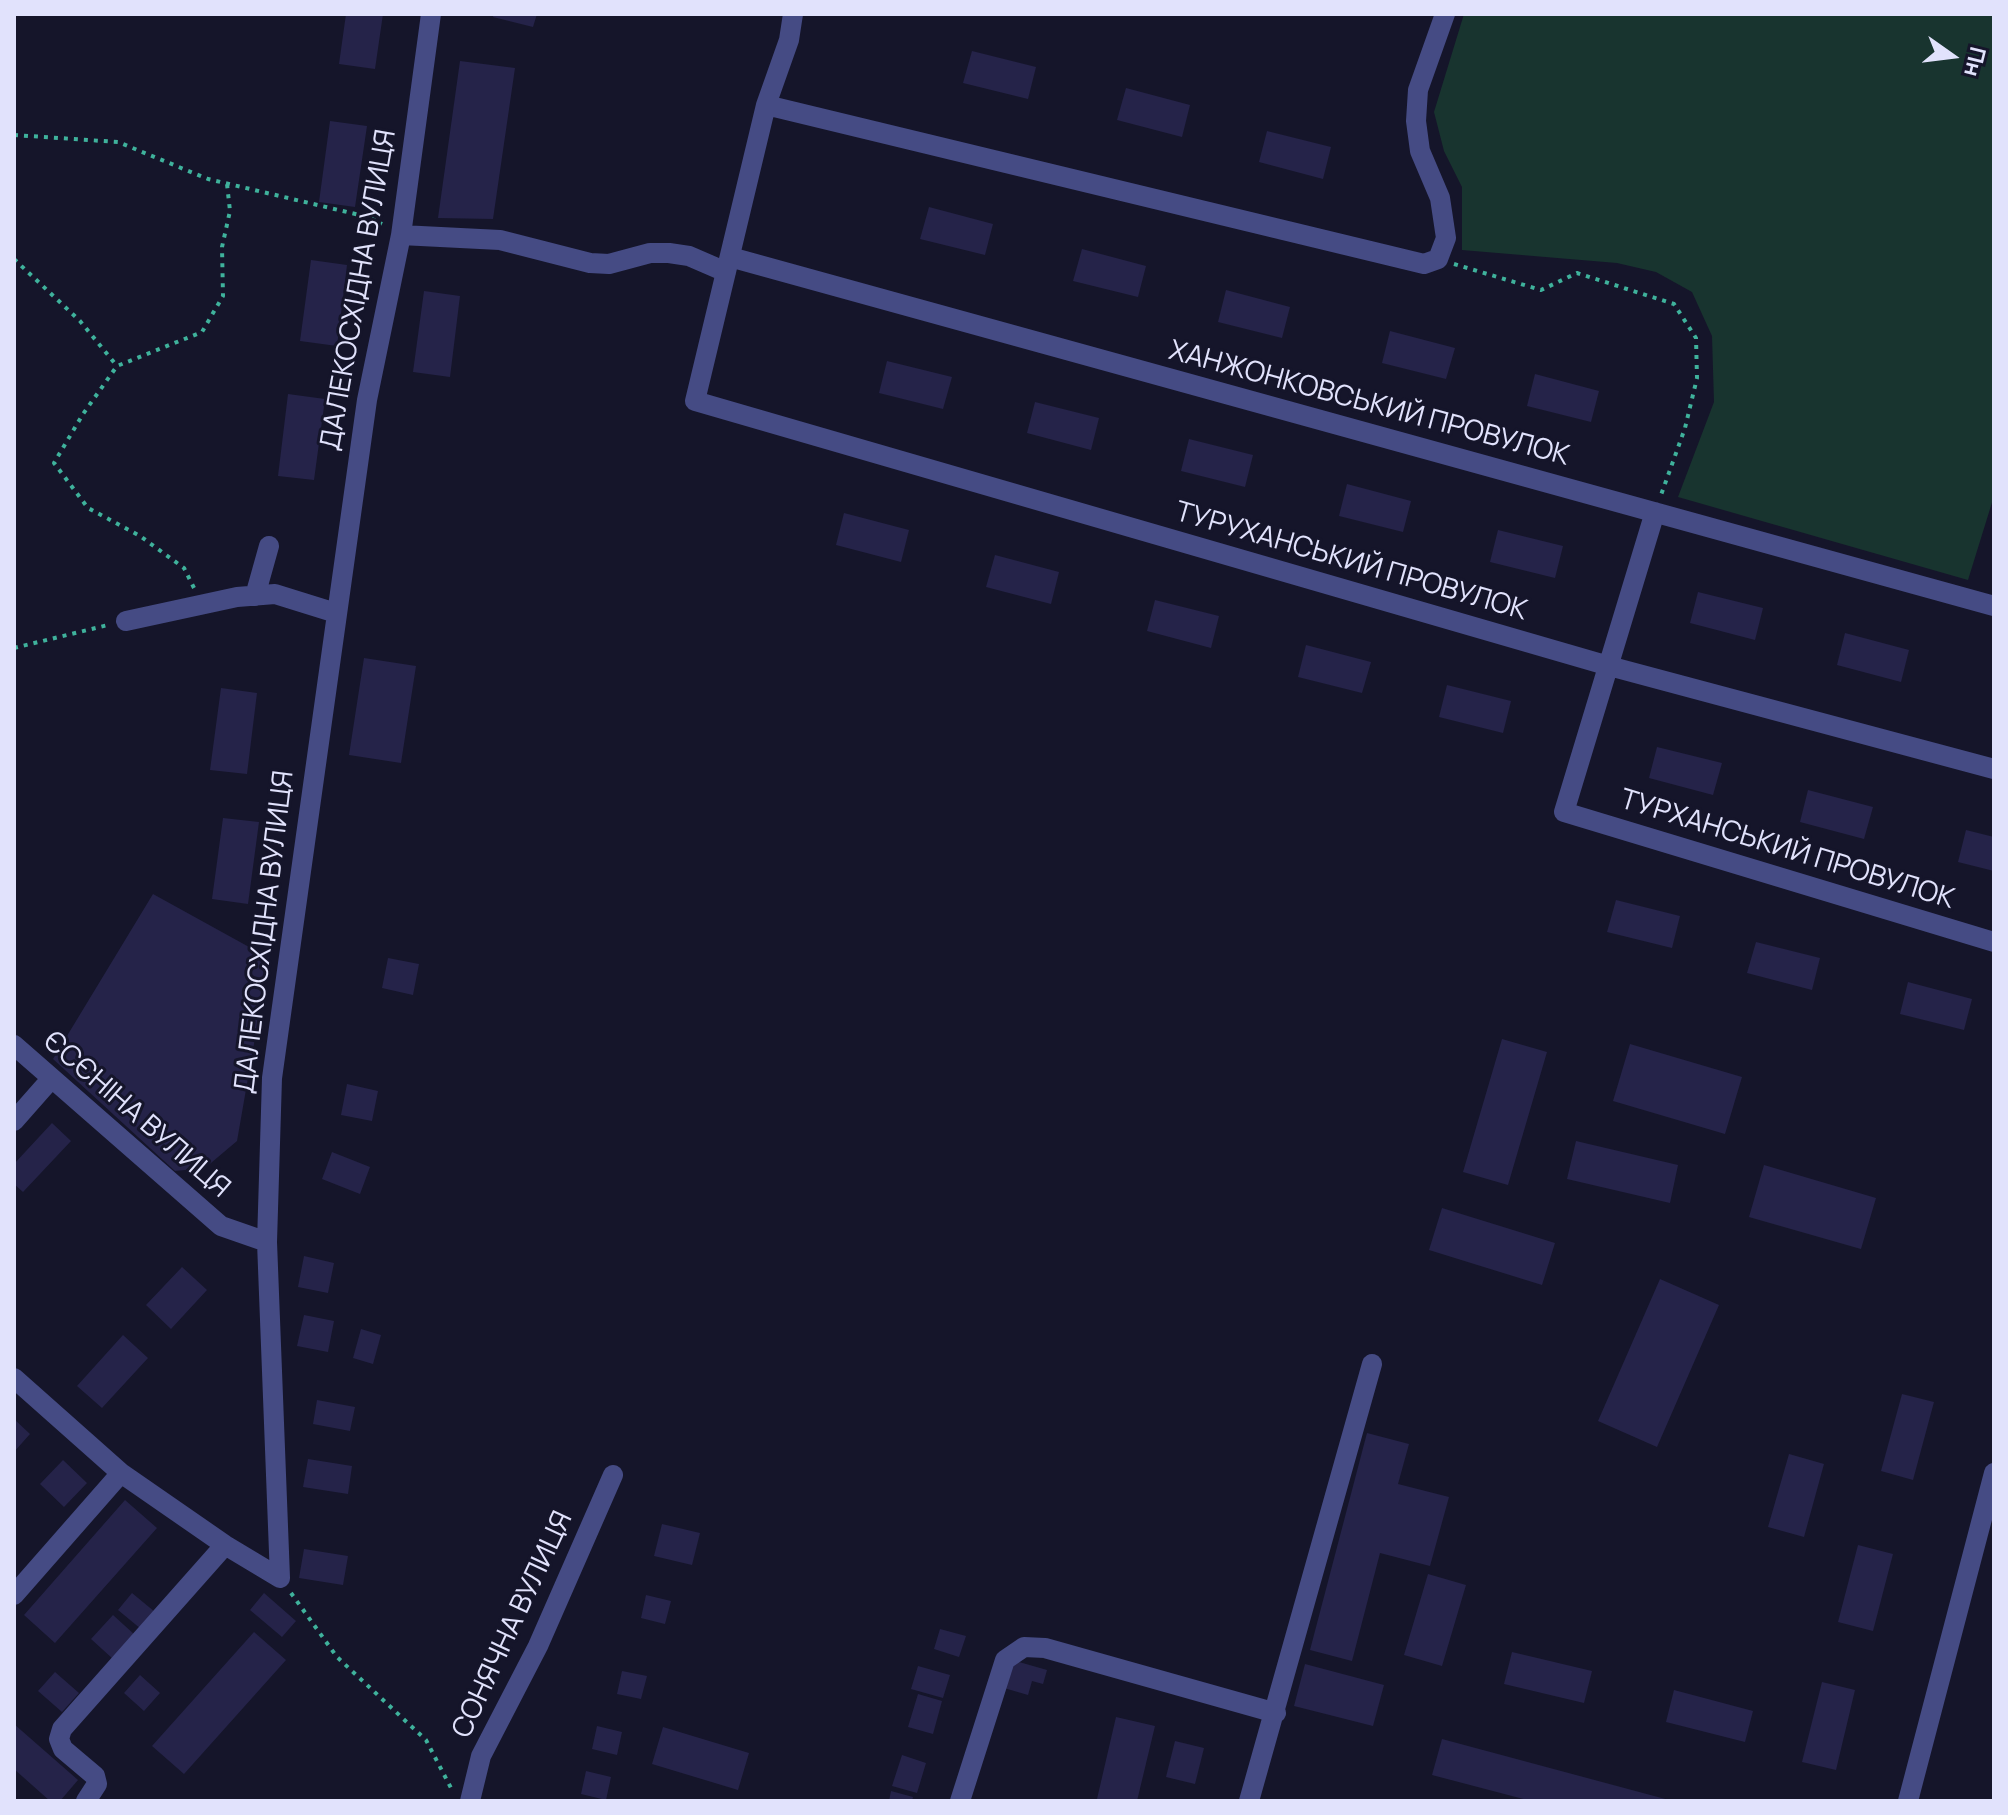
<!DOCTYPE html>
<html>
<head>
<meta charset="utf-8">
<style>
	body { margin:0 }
	#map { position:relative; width:2008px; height:1815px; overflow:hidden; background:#15152a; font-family:Manrope,sans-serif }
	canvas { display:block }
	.frame { position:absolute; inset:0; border:16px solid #e1e2fc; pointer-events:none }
	.north { position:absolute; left:1912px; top:16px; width:80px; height:80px; -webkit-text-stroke:6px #15152a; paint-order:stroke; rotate:104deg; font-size:22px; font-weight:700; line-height:32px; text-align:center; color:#e1e2fc }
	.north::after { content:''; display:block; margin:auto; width:28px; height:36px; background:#e1e2fc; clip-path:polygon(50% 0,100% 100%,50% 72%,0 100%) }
</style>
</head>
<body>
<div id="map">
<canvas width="2008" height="1815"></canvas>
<div class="frame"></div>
<div class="north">Пн</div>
</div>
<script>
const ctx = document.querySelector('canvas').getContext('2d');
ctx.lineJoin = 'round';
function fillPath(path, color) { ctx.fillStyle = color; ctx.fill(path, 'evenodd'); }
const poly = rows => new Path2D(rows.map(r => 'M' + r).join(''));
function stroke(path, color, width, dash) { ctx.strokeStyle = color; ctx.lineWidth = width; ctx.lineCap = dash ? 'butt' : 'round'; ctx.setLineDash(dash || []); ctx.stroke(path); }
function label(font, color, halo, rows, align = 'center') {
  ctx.font = font + ' Manrope,sans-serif'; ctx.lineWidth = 6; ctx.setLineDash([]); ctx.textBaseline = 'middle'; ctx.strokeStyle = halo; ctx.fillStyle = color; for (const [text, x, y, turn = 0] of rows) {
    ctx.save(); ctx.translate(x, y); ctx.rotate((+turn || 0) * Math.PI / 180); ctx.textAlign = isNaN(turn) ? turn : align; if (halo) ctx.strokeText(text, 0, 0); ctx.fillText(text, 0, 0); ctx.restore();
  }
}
fillPath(poly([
	[1464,14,1994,14,1994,496,1968,580,1678,497,1714,402,1712,336,1692,292,1656,272,1617,263,1462,250,1462,187,1444,151,1434,112]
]), '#18342f');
fillPath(poly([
	[346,14,383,14,375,69,339,64],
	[494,14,537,14,533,27,493,17],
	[972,51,1036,67,1028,99,963,83],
	[460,61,515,68,493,219,438,218],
	[1126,88,1190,105,1182,137,1117,120],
	[330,121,367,126,355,207,319,202],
	[1267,131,1331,147,1323,179,1259,162],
	[929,207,993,224,985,255,920,239],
	[1082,249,1146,266,1138,297,1073,281],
	[311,260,347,265,337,346,300,341],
	[1226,290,1290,307,1282,338,1218,322],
	[424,291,460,296,450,377,413,372],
	[1390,331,1455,348,1446,379,1382,363],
	[887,361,952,377,943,409,879,393],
	[1535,374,1599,391,1591,422,1527,406],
	[288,394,325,399,314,480,278,476],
	[1035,402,1099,418,1091,450,1027,433],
	[1189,439,1253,455,1245,487,1181,471],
	[1347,484,1411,501,1403,532,1339,516],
	[844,513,909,530,901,562,836,545],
	[1498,530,1563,546,1555,578,1490,562],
	[995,555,1059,572,1051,604,986,587],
	[1698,592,1763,608,1755,640,1690,623],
	[1155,600,1219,616,1211,648,1147,631],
	[1845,633,1909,650,1901,682,1837,665],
	[1306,645,1371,662,1362,693,1298,677],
	[364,658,416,666,401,763,349,755],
	[1447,685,1511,701,1503,733,1439,717],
	[221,688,257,693,247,774,210,770],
	[1657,747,1722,763,1713,795,1649,778],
	[1808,790,1873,807,1864,839,1800,822],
	[223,818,259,822,248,904,212,899],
	[1966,830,1994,837,1994,871,1958,862],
	[153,894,269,958,237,1141,205,1168,175,1171,53,1059],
	[1616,900,1680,916,1672,948,1607,932],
	[1756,942,1820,958,1812,990,1747,973],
	[388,958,419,964,413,995,382,988],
	[1908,982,1972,999,1964,1030,1900,1014],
	[1502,1039,1547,1052,1508,1185,1463,1172],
	[1630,1044,1742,1077,1725,1134,1613,1101],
	[347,1084,378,1091,372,1121,341,1115],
	[52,1123,71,1141,23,1192,14,1184,14,1164],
	[1576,1141,1678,1165,1670,1203,1567,1179],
	[332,1152,370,1167,360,1194,322,1179],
	[1764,1165,1876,1198,1861,1249,1749,1217],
	[1442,1208,1555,1243,1542,1285,1429,1250],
	[304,1256,334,1263,328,1293,298,1287],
	[182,1267,207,1290,171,1329,146,1305],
	[1660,1279,1719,1305,1657,1447,1598,1421],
	[304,1315,334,1321,328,1352,297,1346],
	[361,1329,381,1335,373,1364,353,1358],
	[123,1335,148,1358,102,1408,77,1386],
	[1902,1394,1934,1402,1913,1480,1881,1471],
	[317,1400,355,1407,350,1431,313,1424],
	[14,1419,30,1434,14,1452],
	[1367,1433,1409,1444,1398,1484,1449,1497,1430,1566,1380,1553,1352,1661,1310,1650],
	[1789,1454,1824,1464,1804,1537,1768,1527],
	[308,1459,352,1466,348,1494,303,1487],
	[63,1460,87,1483,64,1507,40,1484],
	[125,1500,157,1528,55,1643,24,1615],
	[662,1524,700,1533,692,1565,654,1556],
	[1858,1545,1893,1554,1873,1631,1838,1622],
	[304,1549,348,1556,343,1585,299,1578],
	[1428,1574,1466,1585,1442,1666,1404,1655],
	[132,1593,155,1612,141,1629,118,1610],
	[264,1593,296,1621,282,1637,250,1610],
	[646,1595,671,1601,665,1624,641,1618],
	[113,1615,135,1635,113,1659,91,1639],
	[940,1629,966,1636,959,1657,934,1649],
	[254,1632,286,1660,184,1774,152,1746],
	[1512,1652,1592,1671,1584,1703,1504,1684],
	[1012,1660,1047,1670,1043,1684,1032,1681,1028,1695,1004,1688],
	[1305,1664,1384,1685,1373,1726,1294,1706],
	[918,1666,950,1675,943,1698,911,1689],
	[622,1671,647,1676,641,1699,617,1694],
	[55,1672,79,1693,62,1712,38,1691],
	[140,1675,160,1693,144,1711,124,1693],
	[1822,1682,1855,1690,1836,1770,1802,1762],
	[1674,1690,1753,1711,1745,1742,1666,1722],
	[918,1694,942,1701,933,1734,908,1727],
	[1116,1717,1155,1726,1137,1801,1097,1799],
	[14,1724,78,1780,60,1801,50,1801,14,1769],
	[597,1726,622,1732,617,1755,592,1749],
	[663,1727,749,1753,738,1790,652,1764],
	[1442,1739,1669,1800,1669,1801,1531,1801,1432,1775],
	[1175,1741,1204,1748,1195,1784,1166,1777],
	[902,1755,926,1763,917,1793,892,1786],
	[586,1771,611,1777,606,1800,581,1794],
	[891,1791,913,1797,912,1801,889,1801]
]), '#252349');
stroke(poly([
	[14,135,118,142,208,179,368,217,382,224],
	[14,259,80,321,117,366],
	[1454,264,1541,290,1577,273,1674,304,1696,338,1697,378,1685,428,1661,495],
	[194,588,184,568,140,536,88,508,54,463,83,414,117,366,202,332,223,296,222,247,230,211,227,184],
	[14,648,108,625],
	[291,1593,337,1657,426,1740,451,1788]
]), '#3fb29c', 4, [4, 6]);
stroke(poly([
	[793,14,789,40,766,105,695,401,1609,666,1994,769],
	[766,105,1424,264,1438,259,1446,238,1440,198,1420,151,1416,121,1418,90,1445,14],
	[401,235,500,240,590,263,609,264,650,253,669,253,689,256,726,272],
	[730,257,1994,606],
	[1655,512,1564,812,1994,942],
	[255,596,269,546],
	[126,621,237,597,275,594,336,613],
	[14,1045,221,1226,267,1242],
	[14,1121,51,1079],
	[14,1378,121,1473,225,1545,280,1578],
	[280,1578,267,1242,272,1078,367,400,401,235,431,14],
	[14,1595,121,1473],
	[86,1801,97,1784,95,1776,63,1749,59,1739,62,1729,225,1545],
	[470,1801,481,1756,538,1646,613,1475],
	[960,1801,1005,1660,1024,1647,1045,1648,1276,1713],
	[1249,1801,1372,1364],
	[1908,1801,1994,1473]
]), '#454b84', 20);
label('28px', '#e1e2fc', '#15152a', [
	["ДАЛЕКОСХІДНА ВУЛИЦЯ",359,290,-80],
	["ХАНЖОНКОВСЬКИЙ ПРОВУЛОК",1369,404,15],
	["ТУРУХАНСЬКИЙ ПРОВУЛОК",1351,562,16],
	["ТУРХАНСЬКИЙ ПРОВУЛОК",1787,850,17],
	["ДАЛЕКОСХІДНА ВУЛИЦЯ",265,932,-83],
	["ЄСЄНІНА ВУЛИЦЯ",136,1115,41],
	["СОНЯЧНА ВУЛИЦЯ",513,1625,-65]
]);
</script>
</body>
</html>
